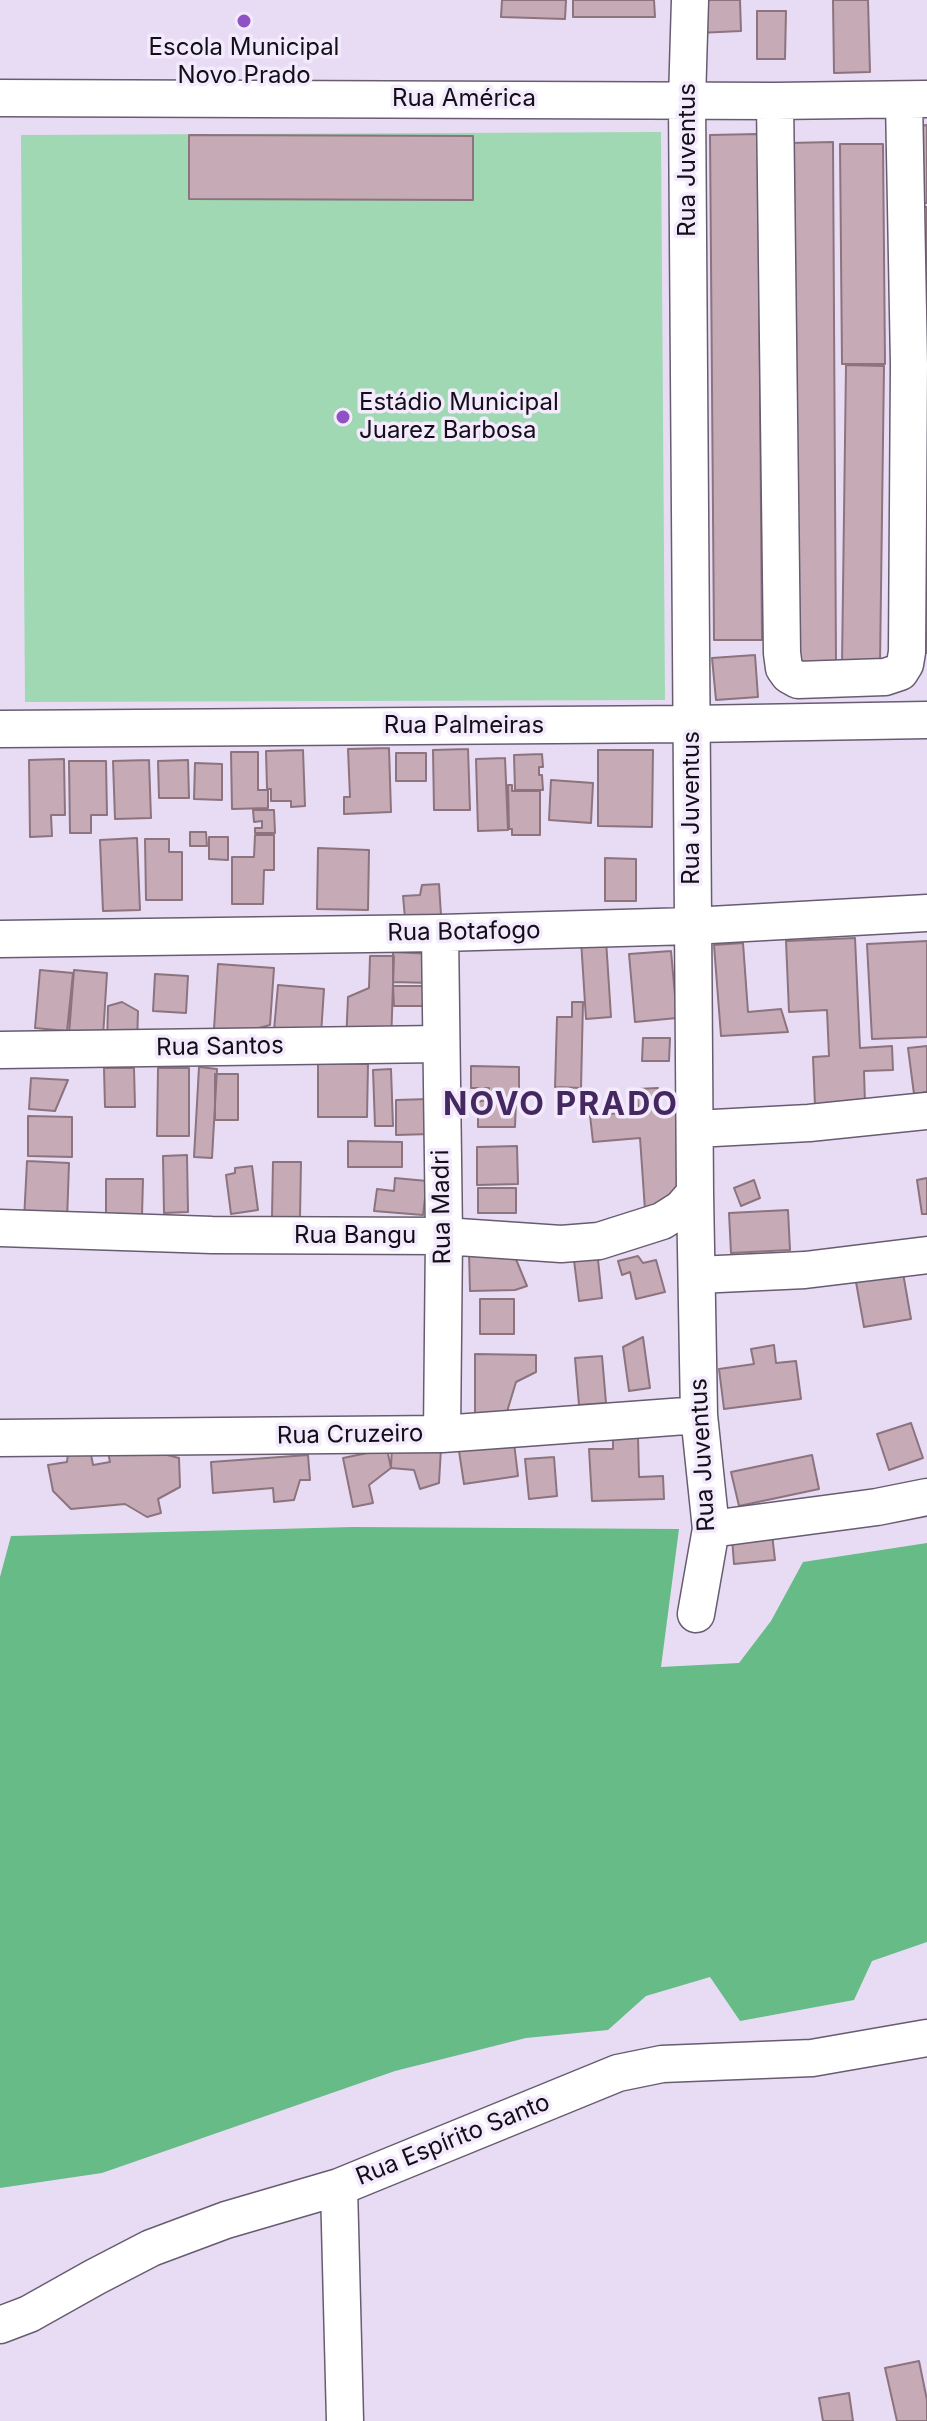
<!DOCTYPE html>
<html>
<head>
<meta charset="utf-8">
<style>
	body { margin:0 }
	canvas { display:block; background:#e8dcf4 }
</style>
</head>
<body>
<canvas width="927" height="2421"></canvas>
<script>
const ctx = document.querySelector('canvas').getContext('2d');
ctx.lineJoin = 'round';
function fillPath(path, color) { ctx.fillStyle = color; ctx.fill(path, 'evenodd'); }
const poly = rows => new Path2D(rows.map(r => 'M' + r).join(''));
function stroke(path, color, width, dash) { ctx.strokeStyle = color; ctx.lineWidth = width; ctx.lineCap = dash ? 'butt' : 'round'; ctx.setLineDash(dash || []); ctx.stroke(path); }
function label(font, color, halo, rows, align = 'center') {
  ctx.font = font + ' Inter,sans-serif'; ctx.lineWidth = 7; ctx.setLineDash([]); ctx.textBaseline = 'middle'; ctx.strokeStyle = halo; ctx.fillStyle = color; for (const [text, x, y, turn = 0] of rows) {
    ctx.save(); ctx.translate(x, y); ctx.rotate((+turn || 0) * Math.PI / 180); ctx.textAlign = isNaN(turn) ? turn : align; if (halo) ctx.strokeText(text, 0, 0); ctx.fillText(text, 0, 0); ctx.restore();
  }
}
fillPath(poly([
	[661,132,665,700,25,702,21,135]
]), '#9fd8b2');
fillPath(poly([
	[353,1527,679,1529,661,1667,739,1663,771,1621,803,1562,927,1543,927,1942,872,1961,854,2000,740,2021,710,1977,646,1996,608,2030,526,2038,395,2071,102,2173,0,2188,0,1577,11,1536]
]), '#66bb87');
const building = poly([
	[502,0,566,0,565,19,501,17,502,0],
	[573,0,654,0,655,17,573,17,573,0],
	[697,0,740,0,741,31,698,33,697,0],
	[833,0,868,0,870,72,834,73,833,0],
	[757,11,786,11,785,59,757,59,757,11],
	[927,125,927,203,920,203,912,127,927,125],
	[758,134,762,640,714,640,710,135,758,134],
	[189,135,473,136,473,200,189,199,189,135],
	[833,142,836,664,792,664,789,143,833,142],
	[840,144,883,144,885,364,842,364,840,144],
	[920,207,927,207,927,293,920,293,920,207],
	[846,365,884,366,880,664,842,664,846,365],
	[923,389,927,389,927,653,920,653,923,389],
	[755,655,758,697,716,700,712,658,755,655],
	[389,748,391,812,344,814,344,797,350,797,348,749,389,748],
	[468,749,470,810,434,810,433,750,468,749],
	[303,750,305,806,291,807,291,801,271,801,271,789,267,789,266,751,303,750],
	[598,750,653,750,652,827,598,826,598,750],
	[231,752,258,752,258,790,268,790,268,808,232,809,231,752],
	[396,753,426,753,426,781,396,781,396,753],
	[542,754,543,767,539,767,539,775,542,775,543,790,515,790,514,755,542,754],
	[505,758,508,830,478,831,476,759,505,758],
	[64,759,65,815,51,815,52,836,30,837,29,760,64,759],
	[149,760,151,818,115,819,113,761,149,760],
	[188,760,189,798,159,798,158,761,188,760],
	[69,761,106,761,107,815,91,815,91,833,70,833,69,761],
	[195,763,222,764,222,800,194,799,195,763],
	[551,780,593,783,591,823,549,820,551,780],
	[508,785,512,785,512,791,540,791,540,835,512,835,512,829,509,829,508,785],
	[253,810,274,810,275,833,255,833,255,828,262,828,262,821,254,822,253,810],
	[190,832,206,832,207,846,190,846,190,832],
	[255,835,274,835,274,870,264,870,263,904,232,904,232,857,254,857,255,835],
	[209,837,228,837,228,860,209,859,209,837],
	[137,838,140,910,103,911,100,840,137,838],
	[145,839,169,839,169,852,182,852,182,900,146,900,145,839],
	[318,848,369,850,368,910,317,909,318,848],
	[605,858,636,859,636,901,605,901,605,858],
	[439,884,441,915,405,918,403,896,420,895,422,885,439,884],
	[855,938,860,1048,892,1046,893,1070,864,1071,865,1104,815,1106,813,1057,829,1056,827,1010,789,1012,786,941,855,938],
	[581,940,606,940,611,1017,586,1019,581,940],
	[927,941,927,1037,872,1039,867,944,927,941],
	[743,943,748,1012,781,1009,788,1032,721,1036,714,945,743,943],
	[671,951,677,1018,635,1022,629,954,671,951],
	[393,952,432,954,431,983,393,982,393,952],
	[370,956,394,956,391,1043,346,1042,348,997,369,988,370,956],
	[218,964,274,968,270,1025,248,1031,214,1029,218,964],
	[40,970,73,973,67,1031,35,1028,40,970],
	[74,970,107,973,103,1037,69,1034,74,970],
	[155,974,188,976,186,1013,153,1011,155,974],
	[278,985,324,989,321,1034,274,1030,278,985],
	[393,986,431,986,431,1006,394,1006,393,986],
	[122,1002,138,1011,137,1044,107,1043,108,1006,122,1002],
	[572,1002,583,1002,581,1088,555,1087,557,1017,572,1017,572,1002],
	[643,1038,670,1038,669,1061,642,1061,643,1038],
	[927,1046,927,1092,914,1094,908,1048,927,1046],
	[318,1063,368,1064,367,1117,318,1117,318,1063],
	[471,1066,519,1067,519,1100,489,1099,489,1088,471,1088,471,1066],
	[199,1067,217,1069,212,1158,194,1157,199,1067],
	[104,1068,134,1068,135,1107,105,1107,104,1068],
	[158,1068,189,1068,189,1136,157,1136,158,1068],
	[391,1069,393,1126,375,1126,373,1070,391,1069],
	[215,1074,238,1074,238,1120,215,1120,215,1074],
	[31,1078,68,1080,55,1111,29,1109,31,1078],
	[658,1088,659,1113,676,1112,683,1207,645,1210,640,1138,593,1142,590,1115,638,1112,637,1089,658,1088],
	[430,1099,431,1134,396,1135,396,1100,430,1099],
	[489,1099,516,1102,515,1127,478,1127,478,1102,489,1099],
	[28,1116,72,1117,72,1157,28,1156,28,1116],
	[348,1141,402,1142,402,1167,348,1167,348,1141],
	[517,1146,518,1184,477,1185,477,1147,517,1146],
	[187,1155,188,1212,164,1213,163,1156,187,1155],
	[27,1161,69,1163,67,1221,24,1220,27,1161],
	[273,1162,301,1162,300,1217,272,1217,273,1162],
	[252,1166,258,1210,231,1214,226,1175,235,1173,235,1168,252,1166],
	[395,1178,427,1181,423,1215,374,1211,377,1189,394,1191,395,1178],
	[927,1178,927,1214,922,1214,917,1180,927,1178],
	[106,1179,143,1179,142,1216,106,1215,106,1179],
	[754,1180,760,1198,741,1206,734,1188,754,1180],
	[478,1188,516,1188,516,1213,478,1213,478,1188],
	[788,1210,790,1250,731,1253,729,1213,788,1210],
	[597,1250,602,1298,579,1301,573,1252,597,1250],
	[469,1252,513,1252,527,1286,515,1290,470,1291,469,1252],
	[638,1256,643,1263,656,1260,665,1292,636,1299,630,1272,622,1275,618,1261,638,1256],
	[903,1273,911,1319,864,1327,856,1282,903,1273],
	[480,1299,514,1299,514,1334,480,1334,480,1299],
	[643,1337,650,1388,629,1391,623,1347,643,1337],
	[774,1345,776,1363,796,1361,801,1399,724,1409,719,1369,754,1364,751,1349,774,1345],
	[475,1354,536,1355,536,1372,516,1382,506,1415,475,1415,475,1354],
	[602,1356,606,1403,579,1405,575,1358,602,1356],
	[911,1423,923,1458,889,1470,877,1434,911,1423],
	[638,1436,639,1477,663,1476,664,1499,592,1501,589,1449,613,1449,613,1437,638,1436],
	[514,1443,518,1476,464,1484,459,1451,514,1443],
	[392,1445,441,1448,439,1483,420,1489,414,1470,391,1468,392,1445],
	[107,1447,148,1450,179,1458,180,1487,158,1499,161,1513,147,1517,125,1504,71,1509,53,1491,48,1465,67,1462,68,1453,90,1449,93,1465,110,1462,107,1447],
	[387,1449,391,1468,369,1485,373,1503,353,1507,343,1458,387,1449],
	[308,1455,310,1480,300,1480,294,1500,274,1502,273,1488,213,1493,211,1462,308,1455],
	[812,1455,819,1489,739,1506,731,1472,812,1455],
	[554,1457,557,1496,529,1499,525,1459,554,1457],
	[772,1534,775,1560,734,1564,732,1538,772,1534],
	[919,2361,927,2400,927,2421,897,2421,885,2368,919,2361],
	[849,2393,853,2421,823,2421,819,2398,849,2393]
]);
fillPath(building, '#c6abb6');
stroke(building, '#8c737e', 2);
const minor = poly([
	[690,0,687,100,695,1193,699,1415,711,1529,696,1614],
	[0,98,775,101,926,99],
	[775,101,782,653,784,668,789,675,798,680,885,677,900,672,905,664,907,652,909,365,904,100],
	[0,729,692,724,927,720],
	[440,933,444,1236,442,1434],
	[0,939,440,933,692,926,927,913],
	[0,1050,440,1044],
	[695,1129,809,1123,927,1111],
	[0,1228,212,1235,444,1236,561,1244,599,1241,662,1221,681,1209,695,1193],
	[697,1275,805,1270,927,1255],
	[0,1438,442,1434,699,1415],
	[711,1529,877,1507,927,1497],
	[339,2187,345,2421],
	[0,2325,29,2314,95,2277,151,2248,226,2220,339,2187,618,2073,662,2064,812,2058,927,2038]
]);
stroke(minor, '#675c70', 39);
stroke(minor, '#fff', 36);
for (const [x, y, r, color] of [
	[244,21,8,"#9151c6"],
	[343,417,8,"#9151c6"]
]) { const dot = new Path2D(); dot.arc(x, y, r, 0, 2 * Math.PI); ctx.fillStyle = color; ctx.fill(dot); stroke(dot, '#f4eafd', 3); }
label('24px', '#130f17', '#f4eafd', [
	["Escola Municipal",244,48],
	["Novo Prado",244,76],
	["Estádio Municipal",359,403,"left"],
	["Juarez Barbosa",359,431,"left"]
]);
label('24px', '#130f17', '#f4eafd', [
	["Rua América",464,99],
	["Rua Juventus",688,160,-90],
	["Rua Palmeiras",464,726],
	["Rua Juventus",692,808,-90],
	["Rua Botafogo",464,932,-1],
	["Rua Santos",220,1047,-1],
	["Rua Madri",442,1207,-91],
	["Rua Bangu",355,1236],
	["Rua Cruzeiro",350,1435,-1],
	["Rua Juventus",703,1455,-93],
	["Rua Espírito Santo",453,2140,-22]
]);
ctx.letterSpacing = '2px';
label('bold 32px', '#462860', '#f4eafd', [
	["NOVO PRADO",561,1105]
]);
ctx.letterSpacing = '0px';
</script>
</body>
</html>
